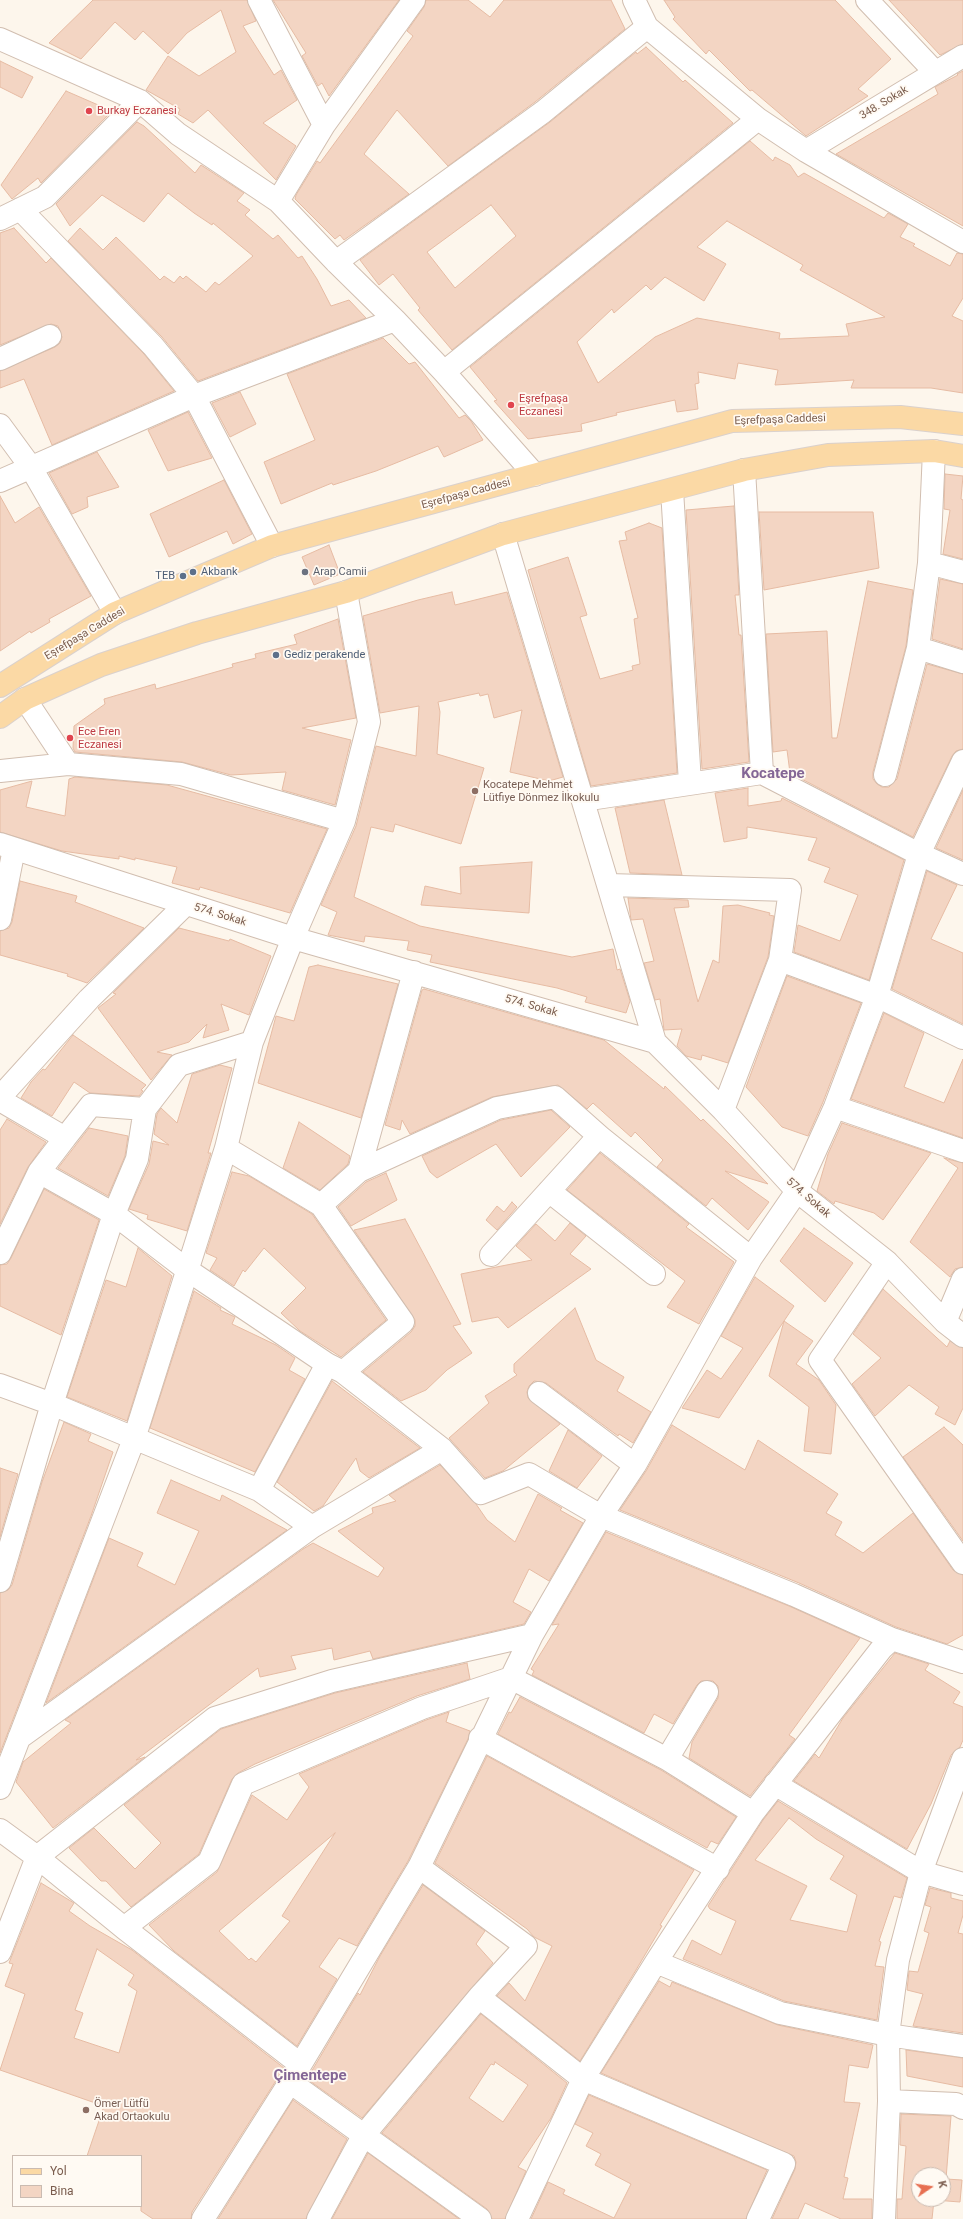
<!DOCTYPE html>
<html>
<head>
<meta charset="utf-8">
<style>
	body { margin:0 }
	#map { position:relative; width:963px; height:2219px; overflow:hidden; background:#fdf6ec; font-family:Roboto,sans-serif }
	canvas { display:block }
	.legend { position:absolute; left:12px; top:2155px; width:130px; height:52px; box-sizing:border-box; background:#fffaf3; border:1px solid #cabbb1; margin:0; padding:5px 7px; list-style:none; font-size:12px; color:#7a5c4d }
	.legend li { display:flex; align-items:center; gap:8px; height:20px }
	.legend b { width:20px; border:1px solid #cabbb1 }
	.north { position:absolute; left:911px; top:2167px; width:40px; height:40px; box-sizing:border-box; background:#fffaf3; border:1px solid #cabbb1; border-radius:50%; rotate:77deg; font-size:11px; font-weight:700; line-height:16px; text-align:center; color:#7a5c4d }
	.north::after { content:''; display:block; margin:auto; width:14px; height:18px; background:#e76f51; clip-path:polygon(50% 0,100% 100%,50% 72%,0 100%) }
</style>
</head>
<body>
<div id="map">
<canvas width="963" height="2219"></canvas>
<ul class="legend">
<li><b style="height:5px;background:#fbd9a5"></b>Yol</li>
<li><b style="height:11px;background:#f3d5c3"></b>Bina</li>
</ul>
<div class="north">K</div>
</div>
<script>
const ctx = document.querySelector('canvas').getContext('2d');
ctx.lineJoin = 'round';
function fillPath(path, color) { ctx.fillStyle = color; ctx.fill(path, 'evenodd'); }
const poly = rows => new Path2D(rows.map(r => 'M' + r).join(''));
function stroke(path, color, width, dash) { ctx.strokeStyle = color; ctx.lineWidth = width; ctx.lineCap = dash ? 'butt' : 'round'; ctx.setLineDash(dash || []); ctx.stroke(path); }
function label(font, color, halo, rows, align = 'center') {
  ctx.font = font + ' Roboto,sans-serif'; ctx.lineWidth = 3.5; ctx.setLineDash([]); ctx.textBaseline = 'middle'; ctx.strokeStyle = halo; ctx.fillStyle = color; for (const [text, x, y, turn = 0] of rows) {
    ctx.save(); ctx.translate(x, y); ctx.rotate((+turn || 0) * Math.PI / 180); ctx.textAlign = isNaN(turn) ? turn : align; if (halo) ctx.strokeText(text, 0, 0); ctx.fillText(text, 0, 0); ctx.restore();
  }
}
const building = poly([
	[93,0,247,0,256,21,243,26,274,75,281,70,297,100,263,123,296,146,276,180,208,110,193,123,178,114,180,109,146,90,168,56,199,76,236,52,221,10,187,33,168,54,143,31,135,40,115,22,81,59,49,43,93,0],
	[273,0,399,0,329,96,322,83,318,86,302,56,306,53,273,0],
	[426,0,468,0,490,17,504,0,611,0,625,29,535,102,448,166,397,110,364,154,409,194,344,240,340,235,335,239,295,199,296,195,317,161,320,163,413,36,407,31,424,7,426,0],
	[664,0,835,0,891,59,858,89,868,96,806,136,752,90,750,91,709,50,706,54,673,19,675,17,664,0],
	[889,0,963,0,963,44,940,55,889,0],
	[646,47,683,82,685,80,733,123,452,350,418,310,420,308,393,274,379,285,360,260,550,122,636,52,637,54,646,47],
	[491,205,516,236,455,288,427,252,491,205],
	[0,61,33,77,22,98,0,87,0,61],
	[963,71,963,226,836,154,938,94,935,87,958,75,957,74,963,71],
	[66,91,112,111,41,183,38,178,12,199,1,185,66,91],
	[137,122,144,126,195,173,201,165,244,193,237,201,250,210,245,215,273,239,278,235,298,258,302,256,317,279,331,306,349,300,366,318,198,381,162,337,68,241,80,228,103,250,116,237,160,280,164,276,174,283,180,276,183,279,186,276,206,292,215,282,219,285,253,256,213,223,212,225,194,213,168,193,144,222,102,195,70,226,56,204,137,122],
	[750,141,773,161,775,157,790,165,798,177,804,173,884,218,888,213,908,224,900,237,915,244,913,246,950,266,957,253,963,254,963,298,952,316,963,321,963,393,931,388,851,388,854,380,775,385,778,370,738,363,735,379,698,372,699,383,695,384,698,409,677,412,675,400,616,413,617,415,581,424,582,431,528,439,494,401,497,400,470,367,750,141],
	[727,221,803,265,800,270,885,317,846,324,849,336,779,339,780,333,697,318,655,337,598,383,577,342,612,309,614,313,646,285,651,290,665,277,704,301,726,264,697,247,727,221],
	[14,228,46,263,51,258,144,354,174,391,52,445,24,379,0,388,0,371,55,347,60,343,62,337,58,326,51,324,0,345,0,233,14,228],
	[383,338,409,364,415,362,459,418,465,415,471,421,483,440,444,457,438,446,376,471,333,485,332,483,281,504,264,462,315,440,287,374,383,338],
	[240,392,256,424,230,437,212,403,240,392],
	[188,412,212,458,168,471,148,430,188,412],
	[97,452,119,487,87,497,88,507,72,514,49,473,97,452],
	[945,474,963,476,961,499,963,500,963,559,943,554,950,510,944,509,945,474],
	[224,480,252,534,233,544,227,531,169,557,150,514,224,480],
	[0,496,15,523,39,507,91,596,49,619,50,622,31,633,30,631,0,651,0,496],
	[734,506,739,595,735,595,739,635,741,635,749,762,702,769,686,510,734,506],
	[759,512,873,512,879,568,764,590,759,512],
	[649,523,662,528,677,773,591,786,528,570,568,557,587,615,580,617,600,679,633,670,632,666,640,664,634,619,638,618,619,541,627,540,625,532,649,523],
	[329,545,340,574,314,585,302,557,329,545],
	[940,579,963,584,963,649,932,639,940,579],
	[868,581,913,590,906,646,873,772,873,779,877,784,882,787,889,787,897,779,927,664,963,674,963,749,956,751,952,756,913,837,790,773,787,750,773,752,766,634,827,631,832,738,837,738,868,581],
	[452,592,455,605,507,592,563,777,549,781,510,772,522,710,494,718,488,694,480,696,479,693,438,702,440,712,437,754,484,768,461,844,395,824,393,832,371,827,354,897,420,926,572,957,613,949,617,970,620,969,630,1001,626,1013,585,1002,587,997,557,988,430,962,432,955,407,950,409,941,365,936,364,942,328,935,337,912,321,905,356,826,376,746,416,756,419,706,380,713,363,616,418,600,452,592],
	[338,619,356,718,302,728,351,740,335,805,282,790,286,772,231,775,182,762,75,752,73,748,74,726,105,704,104,699,155,684,156,689,233,667,232,664,256,658,255,654,297,644,294,635,338,619],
	[75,777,167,785,327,829,290,913,200,887,199,890,172,883,177,867,135,858,135,860,119,856,119,859,62,851,0,832,0,790,32,781,26,807,65,816,69,779,75,777],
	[748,788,748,806,781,801,782,798,904,860,869,980,794,952,798,925,840,941,858,895,824,882,830,868,808,860,817,838,747,827,747,838,724,842,715,793,748,788],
	[963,790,963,860,936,848,963,790],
	[664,800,682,875,630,873,615,808,664,800],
	[532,862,529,913,421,905,425,886,461,894,460,867,532,862],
	[927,871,957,885,931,939,963,953,963,1024,892,989,927,871],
	[20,881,77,896,75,902,144,928,87,983,67,976,68,974,0,955,0,931,9,928,12,922,20,881],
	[628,898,688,900,689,907,674,908,698,1002,713,960,719,963,723,906,738,905,770,913,769,915,774,916,768,957,728,1063,702,1055,701,1060,686,1056,677,1046,682,1029,664,1030,660,999,655,1000,644,963,654,961,643,919,631,920,628,898],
	[179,928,229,941,230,939,271,956,249,1015,221,1004,229,1030,203,1038,207,1024,189,1042,157,1052,172,1055,151,1080,98,1008,116,994,113,993,179,928],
	[318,965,398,984,361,1118,258,1083,276,1016,294,1021,309,967,318,965],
	[787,976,861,1003,823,1102,808,1136,782,1127,746,1087,787,976],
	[424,989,604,1040,664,1089,665,1086,701,1121,703,1119,730,1145,768,1184,725,1171,769,1202,748,1230,712,1198,706,1206,657,1167,663,1160,635,1132,631,1137,593,1103,587,1109,558,1085,492,1097,410,1134,402,1120,400,1130,385,1125,422,990,424,989],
	[884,1013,924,1033,904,1087,944,1103,963,1059,963,1138,851,1099,884,1013],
	[73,1035,146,1085,141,1090,143,1091,139,1096,90,1093,74,1082,52,1116,21,1098,31,1082,43,1069,45,1070,73,1035],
	[220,1065,232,1068,208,1153,211,1153,187,1231,147,1219,148,1215,129,1209,149,1164,153,1141,169,1145,154,1134,157,1114,161,1108,177,1123,192,1074,220,1065],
	[551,1110,570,1127,521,1177,496,1144,437,1178,430,1172,422,1156,501,1120,551,1110],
	[7,1119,46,1142,28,1167,0,1224,0,1130,7,1119],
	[299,1122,350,1156,348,1164,320,1190,283,1168,299,1122],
	[842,1123,931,1153,883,1220,874,1213,835,1201,834,1204,817,1191,828,1154,842,1123],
	[89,1128,128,1136,125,1156,108,1196,58,1168,89,1128],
	[600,1153,689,1224,686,1227,734,1262,699,1324,667,1307,685,1281,567,1190,600,1153],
	[944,1158,963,1163,963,1267,955,1269,950,1277,910,1242,958,1168,944,1158],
	[232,1172,249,1176,312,1214,386,1320,341,1357,300,1331,281,1313,306,1288,264,1248,245,1272,243,1270,234,1286,210,1270,217,1258,206,1253,232,1172],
	[386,1173,397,1200,351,1226,338,1207,366,1182,386,1173],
	[44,1189,99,1220,61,1335,0,1306,0,1265,7,1264,11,1258,44,1189],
	[512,1202,517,1207,497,1230,486,1220,497,1206,504,1212,512,1202],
	[405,1219,461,1324,453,1326,472,1353,447,1370,426,1390,401,1401,363,1372,411,1332,415,1326,415,1320,354,1230,405,1219],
	[570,1223,586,1236,570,1254,591,1269,508,1328,498,1317,472,1322,461,1274,532,1260,516,1246,536,1224,555,1241,570,1223],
	[804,1228,853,1263,825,1302,780,1261,804,1228],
	[138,1248,172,1276,127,1421,67,1397,106,1280,126,1287,138,1248],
	[755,1277,794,1306,784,1321,813,1341,796,1364,819,1380,836,1405,831,1454,804,1451,809,1407,769,1376,784,1321,719,1418,682,1408,707,1370,721,1379,743,1348,721,1336,755,1277],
	[883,1289,947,1347,950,1341,963,1348,963,1408,955,1425,935,1414,939,1407,909,1385,875,1416,852,1384,881,1358,853,1334,883,1289],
	[194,1291,221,1308,220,1310,235,1317,232,1324,276,1345,295,1358,289,1370,305,1379,255,1472,150,1428,194,1291],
	[575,1308,596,1360,624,1377,617,1391,651,1412,633,1443,619,1434,618,1436,546,1383,534,1381,529,1386,527,1392,528,1398,560,1424,503,1471,485,1478,449,1438,489,1403,485,1396,517,1375,514,1372,514,1364,575,1308],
	[332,1381,420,1448,369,1478,360,1471,356,1458,323,1506,314,1511,277,1482,332,1381],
	[64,1422,91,1434,88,1441,113,1452,91,1516,0,1753,0,1593,8,1590,12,1585,42,1482,64,1422],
	[672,1425,745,1470,758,1440,838,1494,826,1513,842,1522,835,1535,863,1553,913,1513,953,1570,963,1575,963,1635,947,1644,896,1627,799,1583,620,1510,646,1471,672,1425],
	[944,1427,963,1445,963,1541,903,1457,944,1427],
	[568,1430,602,1456,577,1488,549,1471,568,1430],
	[440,1465,476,1504,487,1520,515,1542,538,1494,562,1508,560,1510,583,1523,549,1581,529,1569,513,1602,531,1612,524,1624,373,1659,370,1651,334,1660,332,1648,291,1656,296,1669,260,1677,258,1668,136,1760,145,1757,53,1828,16,1782,23,1762,71,1723,65,1720,303,1549,313,1543,378,1577,384,1568,338,1531,373,1513,372,1508,396,1501,389,1495,440,1465],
	[0,1468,18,1474,0,1537,0,1468],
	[171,1480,220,1501,222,1495,287,1530,46,1703,109,1538,143,1553,137,1566,175,1585,199,1531,157,1513,171,1480],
	[606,1532,789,1606,860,1638,789,1735,795,1739,750,1796,689,1758,692,1742,718,1698,718,1686,713,1681,701,1681,697,1685,673,1724,654,1714,644,1733,532,1675,534,1671,531,1669,559,1624,552,1625,606,1532],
	[895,1653,929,1664,925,1670,960,1692,953,1703,963,1707,963,1740,960,1747,951,1755,931,1804,907,1849,794,1781,815,1754,819,1758,843,1718,895,1653],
	[467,1663,470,1679,417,1696,255,1764,238,1773,232,1779,199,1854,131,1907,106,1881,101,1881,69,1848,94,1828,135,1869,161,1843,124,1805,221,1729,335,1693,467,1663],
	[520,1697,661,1770,736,1817,718,1844,711,1841,707,1848,498,1734,509,1712,511,1713,520,1697],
	[449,1712,446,1722,470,1731,468,1739,408,1861,357,1946,339,1938,319,1967,337,1979,297,2046,174,1951,149,1925,217,1872,252,1795,287,1820,309,1787,299,1774,426,1720,449,1712],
	[335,1833,282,1916,290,1921,256,1962,251,1958,249,1960,219,1931,335,1833],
	[487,1756,694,1870,660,1925,662,1926,636,1970,580,2061,497,1996,509,1983,525,2001,552,1946,534,1937,527,1929,435,1863,487,1756],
	[778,1801,907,1878,901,1898,894,1896,879,1941,881,1942,875,1966,884,1967,877,2020,784,2001,683,1959,692,1940,721,1955,736,1921,710,1909,708,1906,763,1820,778,1801],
	[789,1818,816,1839,844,1856,830,1879,857,1895,847,1932,790,1920,807,1886,755,1860,789,1818],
	[41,1883,74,1903,69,1911,90,1926,132,1950,284,2068,192,2212,191,2219,153,2219,141,2211,141,2156,87,2156,104,2106,0,2070,25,1994,5,1986,13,1964,9,1963,41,1883],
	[97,1949,134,1975,128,1985,137,1991,119,2053,74,2038,83,2013,75,2010,97,1949],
	[423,1885,485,1931,476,1944,493,1963,362,2118,307,2079,358,1993,360,1995,380,1956,423,1885],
	[930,1888,951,1893,951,1898,963,1901,963,1915,958,1933,963,1934,963,2033,913,2026,923,1994,907,1990,909,1971,918,1972,929,1933,924,1931,931,1907,925,1905,930,1888],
	[659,1981,670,1987,672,1982,778,2025,873,2045,868,2068,849,2065,844,2102,860,2103,844,2177,848,2178,843,2199,872,2199,872,2219,841,2219,805,2203,798,2219,772,2219,795,2169,796,2162,794,2156,601,2073,659,1981],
	[481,2014,567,2083,551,2118,518,2167,526,2171,505,2219,492,2219,487,2209,382,2133,481,2014],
	[495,2062,528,2085,503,2122,469,2098,491,2064,494,2065,495,2062],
	[906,2050,963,2058,963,2087,907,2076,906,2050],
	[589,2095,767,2170,746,2219,531,2219,548,2182,565,2190,563,2194,614,2218,631,2184,595,2165,601,2154,586,2146,593,2133,575,2124,589,2095],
	[293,2100,347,2139,306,2219,218,2219,293,2100],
	[901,2114,951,2116,946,2179,962,2180,960,2202,934,2200,932,2219,897,2219,897,2199,902,2199,906,2146,900,2145,901,2114],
	[919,2175,943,2175,943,2199,919,2199,919,2175],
	[368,2153,459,2219,332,2219,368,2153]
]);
fillPath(building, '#f3d5c3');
stroke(building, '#e6bba3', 1);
const minor = poly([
	[259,0,324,125],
	[634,0,647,27,758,119,806,151,963,242],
	[867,0,935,72],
	[0,39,140,101,178,134,278,201,336,262,395,320,444,372,535,475],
	[806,151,963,56],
	[278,201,324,125,414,0],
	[20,209,153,346,194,396,272,546],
	[0,219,45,197,140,101],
	[336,262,543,112,647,27],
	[0,359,50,336],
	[444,372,758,119],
	[0,425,30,466,115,613],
	[744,470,762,773],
	[0,481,194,396,395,320],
	[672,490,690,783],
	[503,534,655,1042],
	[929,563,963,572],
	[918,648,963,662],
	[25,699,68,764],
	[0,771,68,764,181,774,344,821],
	[885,775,918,648,929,563,934,451],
	[583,800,762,773,919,854,963,874],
	[0,844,293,938,655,1042,723,1110,797,1191,887,1262,945,1322,963,1336],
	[608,885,790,890,780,960,723,1110],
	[0,919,14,849],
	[780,960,877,996,963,1038],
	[0,1097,89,999,186,904],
	[0,1100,65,1138,39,1172,114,1214,186,1269,327,1364,343,1372,442,1449,481,1493,529,1474,601,1516,794,1595,892,1639,963,1662],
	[835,1107,963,1151],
	[65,1138,91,1105,145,1109],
	[226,1148,321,1205,403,1322,343,1372],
	[359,1171,497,1108,555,1097,599,1136,751,1258],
	[549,1191,654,1274],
	[321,1205,359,1171,414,972],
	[0,1253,39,1172],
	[491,1255,599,1136],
	[887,1262,820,1360,963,1563],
	[945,1322,963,1279],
	[0,1385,52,1404,259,1490,312,1527],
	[539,1393,635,1465],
	[259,1490,327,1364],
	[0,1581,52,1404,114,1214,137,1159,145,1109,179,1065,252,1042],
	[19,1738,312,1527,442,1449],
	[480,1738,718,1869],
	[667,1759,707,1692],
	[775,1784,921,1872,963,1884],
	[0,1788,134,1439,226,1148,252,1042,293,938,344,821,369,722,346,592],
	[0,1830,37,1857,0,1952],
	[124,1928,209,1862,243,1784,422,1708,511,1678,667,1759,753,1813],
	[656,1962,780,2013,888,2035,963,2046],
	[479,1997,583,2079,784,2164,758,2219],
	[300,2064,124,1928,37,1857,215,1718,332,1681,532,1635],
	[290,2082,480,2219],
	[889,2101,956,2104,963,2108],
	[203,2219,290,2082,419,1867,532,1635,601,1516,635,1465,751,1258,797,1191,835,1107,877,996,919,854,963,761],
	[318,2219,363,2136,479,1997,526,1946,419,1867],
	[517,2219,583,2079,656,1962,753,1813,882,1648,892,1639],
	[884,2219,889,2101,888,2035,898,1960,921,1872,963,1759]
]);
const major = poly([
	[0,686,115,613,272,546,732,421,900,417,963,424],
	[0,717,25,699,101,665,197,633,346,592,503,534,744,470,828,455,934,451,963,456]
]);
stroke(minor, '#d1beb0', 24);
stroke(major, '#dad1cd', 24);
stroke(minor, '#fff', 22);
stroke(major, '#fbd9a5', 22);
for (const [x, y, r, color] of [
	[89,111,4,"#e0444e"],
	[511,405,4,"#e0444e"],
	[193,572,4,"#5c6f8a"],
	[305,572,4,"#6b7280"],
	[183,576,4,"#5c6f8a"],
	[276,655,4,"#5c6f8a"],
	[70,738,4,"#e0444e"],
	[475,791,4,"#8d6e63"],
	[86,2110,4,"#8d6e63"]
]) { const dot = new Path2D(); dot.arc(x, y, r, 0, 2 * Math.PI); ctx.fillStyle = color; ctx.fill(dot); stroke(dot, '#fffaf3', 1.5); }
label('11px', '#7a5c4d', '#fffaf3', [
	["348. Sokak",884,103,-31],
	["Eşrefpaşa Caddesi",780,420,-2],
	["Eşrefpaşa Caddesi",466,494,-15],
	["Eşrefpaşa Caddesi",85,634,-31],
	["574. Sokak",220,915,17],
	["574. Sokak",531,1006,16],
	["574. Sokak",808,1198,41]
]);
label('11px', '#be3a42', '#fffaf3', [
	["Burkay Eczanesi",97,111],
	["Eşrefpaşa",519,399],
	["Eczanesi",519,412],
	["Ece Eren",78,732],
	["Eczanesi",78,745]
], 'left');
label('11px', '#4e5e75', '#fffaf3', [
	["Akbank",201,572],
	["TEB",175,576,"right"],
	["Gediz perakende",284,655]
], 'left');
label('11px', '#5b616d', '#fffaf3', [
	["Arap Camii",313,572]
], 'left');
label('11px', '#785e54', '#fffaf3', [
	["Kocatepe Mehmet",483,785],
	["Lütfiye Dönmez İlkokulu",483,798],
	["Ömer Lütfü",94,2104],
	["Akad Ortaokulu",94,2117]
], 'left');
label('bold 15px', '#846695', '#fffaf3', [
	["Kocatepe",773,774],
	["Çimentepe",310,2076]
]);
</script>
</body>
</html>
